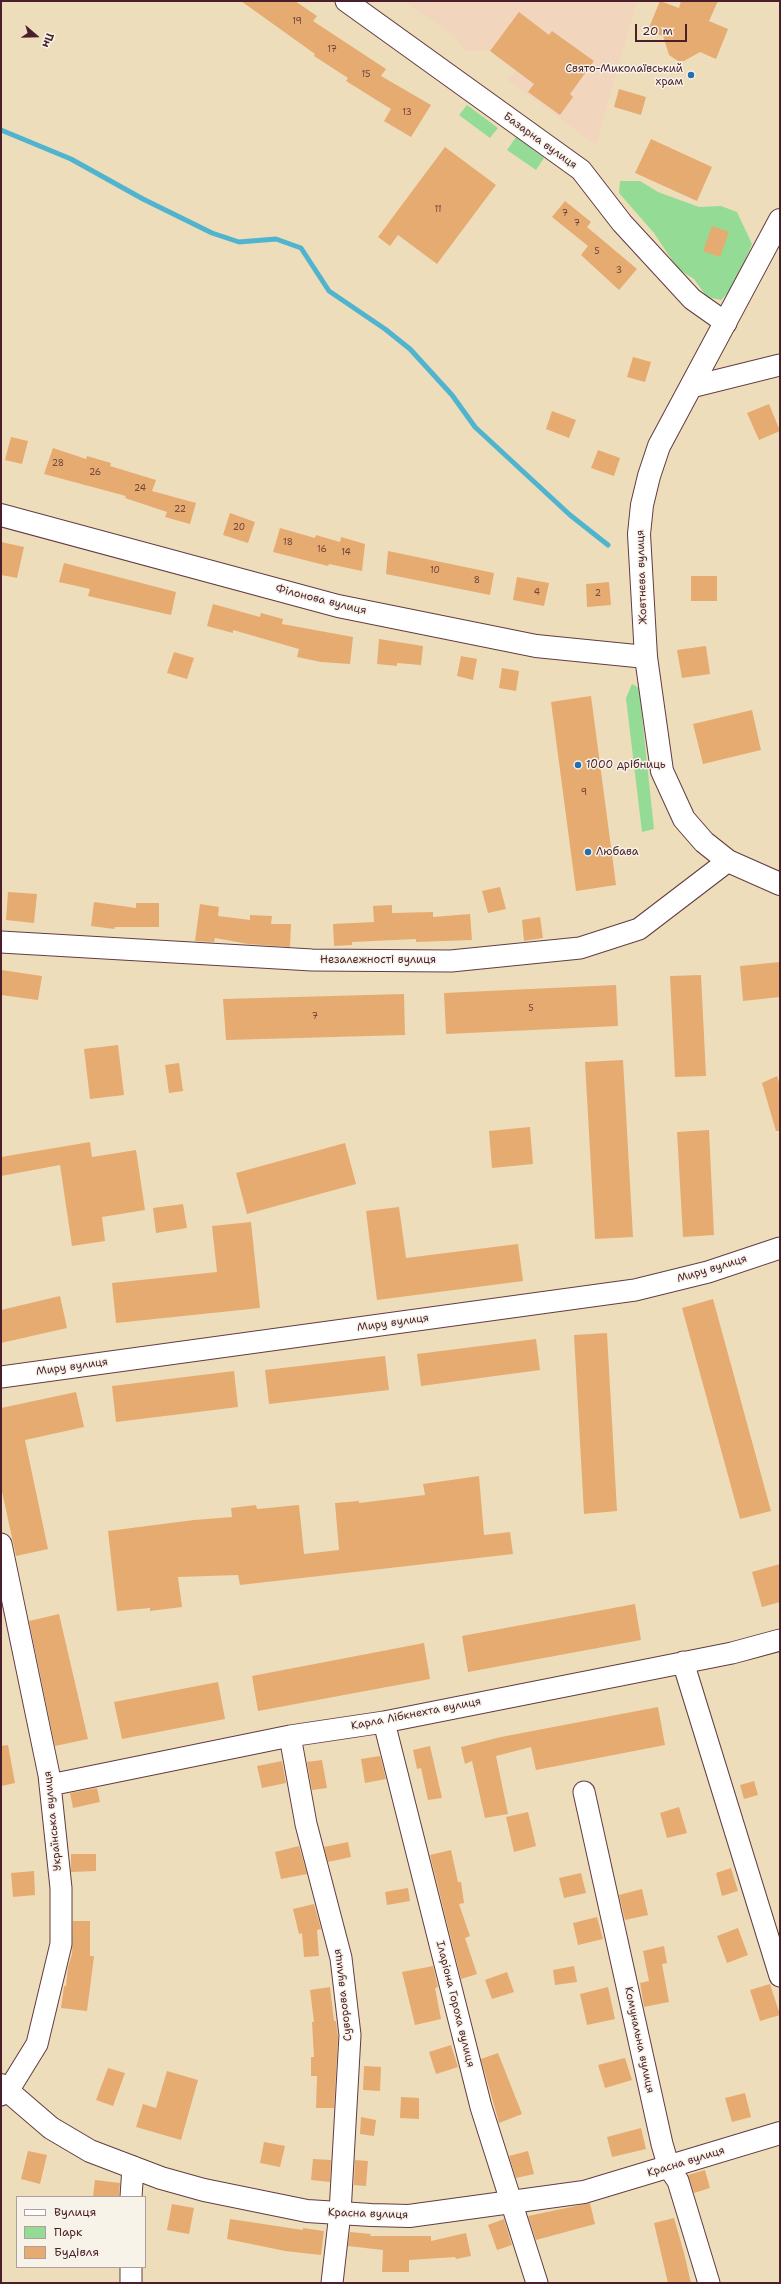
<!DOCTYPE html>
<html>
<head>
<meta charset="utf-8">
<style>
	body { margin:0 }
	#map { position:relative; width:781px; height:2284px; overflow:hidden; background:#edb; font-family:"Shantell Sans",sans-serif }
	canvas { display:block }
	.frame { position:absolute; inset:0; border:2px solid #4a1f2b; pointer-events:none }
	.legend { position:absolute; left:16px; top:2196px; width:130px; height:72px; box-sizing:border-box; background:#f7f3e8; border:1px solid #b29e9c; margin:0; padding:5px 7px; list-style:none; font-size:12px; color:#4a1f2b }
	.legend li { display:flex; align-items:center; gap:8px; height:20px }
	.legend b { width:20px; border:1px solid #b29e9c }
	.north { position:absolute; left:16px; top:16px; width:40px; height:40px; -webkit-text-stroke:3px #f7f3e8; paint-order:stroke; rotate:110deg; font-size:11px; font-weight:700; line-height:16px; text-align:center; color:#4a1f2b }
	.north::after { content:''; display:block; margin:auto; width:14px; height:18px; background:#4a1f2b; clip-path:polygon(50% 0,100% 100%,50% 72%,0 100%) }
	.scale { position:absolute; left:635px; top:24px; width:52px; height:18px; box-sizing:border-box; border:2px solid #4a1f2b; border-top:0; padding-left:5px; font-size:12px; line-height:14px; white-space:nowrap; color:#4a1f2b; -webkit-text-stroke:3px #f7f3e8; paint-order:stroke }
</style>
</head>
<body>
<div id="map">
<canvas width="781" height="2284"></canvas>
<div class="frame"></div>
<ul class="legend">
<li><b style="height:5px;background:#fff"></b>Вулиця</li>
<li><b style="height:11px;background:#94db95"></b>Парк</li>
<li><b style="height:11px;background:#e6ab71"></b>Будівля</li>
</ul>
<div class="north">Пн</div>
<div class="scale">20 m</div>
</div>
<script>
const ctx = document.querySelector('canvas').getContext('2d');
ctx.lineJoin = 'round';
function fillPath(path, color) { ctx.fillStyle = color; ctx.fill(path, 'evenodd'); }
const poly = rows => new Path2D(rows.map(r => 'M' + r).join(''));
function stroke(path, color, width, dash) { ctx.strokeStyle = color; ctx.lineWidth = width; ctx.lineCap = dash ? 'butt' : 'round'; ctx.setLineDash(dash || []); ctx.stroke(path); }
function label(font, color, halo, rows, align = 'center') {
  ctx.font = font + ' "Shantell Sans",sans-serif'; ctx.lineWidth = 3; ctx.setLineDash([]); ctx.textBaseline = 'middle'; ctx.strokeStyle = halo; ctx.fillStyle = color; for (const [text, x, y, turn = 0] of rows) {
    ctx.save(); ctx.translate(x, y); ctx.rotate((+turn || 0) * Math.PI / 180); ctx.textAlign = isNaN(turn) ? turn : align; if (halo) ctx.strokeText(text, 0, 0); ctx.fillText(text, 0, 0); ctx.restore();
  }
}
fillPath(poly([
	[404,1,637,1,596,145,506,79,517,71,490,51,465,51,454,36]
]), '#f1d5bd');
fillPath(poly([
	[467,105,498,128,490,138,459,115],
	[516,137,544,158,536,170,507,150],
	[620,181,640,181,658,192,699,207,721,206,737,212,752,244,734,286,721,300,707,297,694,279,678,269,654,233,619,193],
	[632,684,639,688,654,829,642,832,626,698]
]), '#94db95');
stroke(poly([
	[1,130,71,159,143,199,212,233,239,242,276,239,301,248,329,291,385,329,410,349,452,395,475,427,570,515,608,545]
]), '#51b4cf', 5);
fillPath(poly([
	[241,1,295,1,317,16,313,21,386,69,381,76,431,105,411,137,384,121,391,109,346,81,348,78,314,56,315,54],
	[660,1,679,8,681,1,718,1,709,21,728,29,716,59,700,52,684,61,678,61,669,55,663,36,648,30],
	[519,12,549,35,552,31,594,61,570,94,573,97,560,115,528,92,534,84,490,51],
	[619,89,646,97,641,115,614,107],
	[651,139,712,167,697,201,635,173],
	[445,147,496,185,437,264,398,235,390,246,378,237],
	[565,201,591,222,587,227,637,269,619,290,581,255,588,246,552,217],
	[712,226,729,232,720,257,703,251],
	[633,357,651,362,645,382,627,377],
	[769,404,780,431,759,440,747,413],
	[552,411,576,420,569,438,546,429],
	[11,437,28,441,22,464,5,460],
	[53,448,86,459,87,456,111,463,110,466,156,480,152,491,196,503,190,524,165,517,167,512,125,498,126,496,44,474],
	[598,450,620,458,614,476,591,468],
	[230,513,255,522,248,543,223,535],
	[280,528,315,538,316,535,340,542,341,537,365,544,362,571,329,564,328,566,273,552],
	[1,542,24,547,17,578,1,575],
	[388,551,494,573,490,595,386,574],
	[64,563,176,592,171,615,88,596,90,589,59,582],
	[691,576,717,576,717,601,691,601],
	[517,577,549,583,544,606,513,600],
	[609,582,611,605,587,607,586,584],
	[213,604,260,617,261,613,283,619,282,624,353,637,350,664,321,662,297,657,299,649,233,630,233,633,207,626],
	[379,639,423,646,421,665,397,663,397,666,377,664],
	[706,646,710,674,682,678,677,650],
	[174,652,194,658,187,679,167,673],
	[461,656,477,659,473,680,457,676],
	[502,668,519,671,516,691,499,688],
	[591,696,616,885,576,891,551,702],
	[752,710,761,750,703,764,693,724],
	[500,887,506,909,488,913,482,891],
	[8,892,37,894,34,923,6,920],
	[94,902,136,908,136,903,159,903,159,927,115,927,114,929,91,926],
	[200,904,219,907,218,916,250,920,250,915,272,916,271,924,291,924,290,947,248,944,215,938,214,942,195,941],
	[392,905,392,913,433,912,433,917,470,914,472,940,416,942,416,939,352,942,352,945,334,946,333,924,374,922,373,906],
	[540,917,543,938,524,941,522,920],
	[780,962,780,997,743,1001,740,966],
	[1,970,42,976,38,1000,1,995],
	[701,975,706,1076,675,1077,670,976],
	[616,985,618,1026,446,1034,444,993],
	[404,994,405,1035,226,1040,223,999],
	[118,1045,124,1095,90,1099,84,1049],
	[623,1060,633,1237,595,1239,585,1062],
	[179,1063,183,1091,169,1093,165,1065],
	[777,1076,780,1085,780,1131,776,1131,762,1083],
	[530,1127,533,1164,492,1168,489,1131],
	[709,1130,714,1235,683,1237,677,1132],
	[90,1142,92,1157,136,1150,145,1210,102,1217,105,1241,72,1246,60,1165,1,1176,1,1157],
	[345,1143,356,1184,247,1214,236,1173],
	[183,1204,187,1228,156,1233,153,1208],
	[399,1207,406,1258,518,1244,523,1281,377,1300,366,1211],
	[251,1222,260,1308,116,1323,112,1283,217,1272,212,1226],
	[60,1296,67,1328,1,1343,1,1310],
	[713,1299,771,1511,740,1519,682,1308],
	[607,1333,617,1511,584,1514,574,1335],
	[536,1339,540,1370,421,1386,417,1354],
	[385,1356,389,1390,269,1404,265,1370],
	[234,1371,238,1407,116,1422,112,1386],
	[76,1392,84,1427,25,1440,48,1549,16,1556,1,1487,1,1408],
	[479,1476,484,1535,510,1532,513,1554,240,1585,238,1575,178,1577,182,1607,150,1611,150,1608,117,1611,108,1531,194,1520,232,1517,231,1508,256,1505,257,1509,299,1505,304,1554,339,1550,335,1503,359,1501,359,1503,425,1495,423,1484],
	[780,1564,780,1602,762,1607,752,1572],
	[635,1604,641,1640,468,1672,462,1636],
	[59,1614,88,1739,55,1746,29,1621],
	[424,1643,430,1679,258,1711,252,1676],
	[218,1682,225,1719,122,1739,114,1702],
	[658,1707,665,1745,536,1770,531,1747,496,1756,508,1814,485,1818,472,1761,465,1764,461,1747,501,1737],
	[8,1745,15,1783,1,1786,1,1746],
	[430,1746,442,1798,428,1800,421,1768,417,1769,413,1750],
	[380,1756,386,1779,365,1783,361,1759],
	[322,1760,327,1788,312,1790,307,1762],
	[282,1761,286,1783,262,1788,257,1766],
	[754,1781,758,1795,744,1799,740,1785],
	[97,1788,100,1802,73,1808,70,1793],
	[679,1807,687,1833,667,1838,660,1813],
	[528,1812,536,1846,514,1852,506,1817],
	[348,1842,351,1857,328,1862,324,1847],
	[299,1846,307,1874,281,1879,275,1852],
	[451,1850,458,1882,461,1882,464,1903,459,1904,470,1936,465,1938,477,1974,461,1979,430,1855],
	[71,1854,96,1854,96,1871,71,1872],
	[731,1868,738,1891,722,1896,716,1873],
	[34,1871,35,1895,13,1897,11,1873],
	[581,1873,586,1893,564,1898,559,1878],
	[408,1888,410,1901,387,1905,385,1892],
	[642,1889,648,1915,625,1920,619,1895],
	[314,1904,321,1929,317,1930,319,1956,304,1957,302,1933,299,1934,293,1909],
	[597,1917,603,1939,578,1945,573,1923],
	[73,1921,90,1921,90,1956,94,1956,87,2011,61,2008,64,1986,66,1986,68,1967,72,1954],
	[738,1928,748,1955,727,1963,717,1936],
	[664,1946,667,1963,662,1964,669,2002,644,2007,640,1983,649,1981,643,1951],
	[433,1966,438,1987,435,1988,441,2019,415,2025,402,1972],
	[574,1966,577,1982,555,1985,553,1970],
	[507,1972,514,1992,492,1999,485,1980],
	[770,1984,780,2015,760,2021,750,1990],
	[330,1987,334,2021,336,2021,338,2037,334,2108,316,2108,317,2076,311,2076,311,2057,314,2057,312,2022,314,2022,310,1990],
	[608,1987,615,2019,587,2025,580,1994],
	[451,2045,458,2067,436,2074,429,2052],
	[498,2053,522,2114,499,2123,481,2059],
	[625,2058,632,2080,605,2088,598,2065],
	[364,2066,381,2067,380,2091,363,2090],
	[108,2068,125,2073,113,2106,96,2100],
	[167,2071,198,2080,181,2140,136,2127,143,2104,156,2108],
	[745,2093,751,2117,732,2122,725,2098],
	[401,2097,419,2098,419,2119,400,2118],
	[361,2117,376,2120,374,2136,360,2134],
	[641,2128,646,2149,612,2157,607,2137],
	[264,2142,285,2146,280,2167,260,2163],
	[28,2151,47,2155,40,2184,21,2179],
	[528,2151,534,2174,516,2178,509,2156],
	[313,2159,331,2160,330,2182,311,2180],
	[355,2160,368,2161,366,2186,354,2185],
	[705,2170,710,2188,694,2193,688,2175],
	[95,2180,120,2183,119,2197,93,2197],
	[590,2203,595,2224,536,2240,528,2216],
	[172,2204,194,2208,189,2234,167,2230],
	[674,2218,684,2253,691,2283,668,2283,654,2223],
	[230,2219,303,2230,303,2228,324,2231,321,2255,285,2251,227,2239],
	[504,2219,512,2245,497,2250,488,2225],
	[350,2232,371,2234,370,2236,431,2236,431,2241,466,2233,471,2256,456,2259,455,2257,409,2260,409,2272,382,2272,383,2250,348,2246]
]), '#e6ab71');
const minor = poly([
	[346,1,581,170,622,223,692,299,726,323],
	[691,387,780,365],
	[1,942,312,960,451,961,580,948,639,929,728,861],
	[1,1377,635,1290,708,1272,780,1248],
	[1,1544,49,1775,61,1888,61,1944,37,2044,8,2091,1,2095],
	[683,1662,780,1976],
	[384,1722,481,2107,537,2283],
	[290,1736,306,1824,341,1958,350,2035,340,2213,332,2283],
	[50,1785,290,1736,384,1722,732,1653,780,1640],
	[584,1792,662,2144,669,2168,678,2181,709,2283],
	[131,2197,133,2167],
	[131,2283,131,2267]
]);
const tertiary = poly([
	[1,515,338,606,536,646,646,657]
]);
const secondary = poly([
	[780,220,659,446,649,476,642,505,639,534,646,657,662,771,684,819,704,842,728,861,780,884]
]);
const primary = poly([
	[1,2085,51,2128,90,2151,161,2178,204,2190,307,2211,371,2215,409,2216,584,2192,780,2133]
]);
stroke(minor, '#633c41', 23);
stroke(tertiary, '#633c41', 24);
stroke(secondary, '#633c41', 24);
stroke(primary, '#633c41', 24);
stroke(minor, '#fff', 21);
stroke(tertiary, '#fff', 22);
stroke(secondary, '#fff', 22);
stroke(primary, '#fff', 22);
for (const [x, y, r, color] of [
	[691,75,4,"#1f6fb2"],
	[578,765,4,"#1f6fb2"],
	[588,852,4,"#1f6fb2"]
]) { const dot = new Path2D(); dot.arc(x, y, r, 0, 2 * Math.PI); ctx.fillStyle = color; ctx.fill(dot); stroke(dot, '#f7f3e8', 1.5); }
label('9px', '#71423c', null, [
	["19",297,22],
	["17",332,50],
	["15",366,75],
	["13",407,113],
	["11",438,210],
	["7",565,214],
	["7",577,224],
	["5",597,252],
	["3",619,271],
	["28",58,464],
	["26",95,473],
	["24",140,489],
	["22",180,510],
	["20",239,528],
	["18",288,543],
	["16",322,550],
	["14",346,553],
	["10",435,571],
	["8",477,581],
	["4",537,593],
	["2",598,594],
	["9",584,793],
	["5",531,1009],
	["7",315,1017]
]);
label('11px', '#4a1f2b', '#f7f3e8', [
	["Свято-Миколаївський",683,69,"right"],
	["храм",683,82,"right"],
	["1000 дрібниць",586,765],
	["Любава",596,852]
], 'left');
label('11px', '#4a1f2b', '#f7f3e8', [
	["Базарна вулиця",540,141,36],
	["Жовтнева вулиця",642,577,-92],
	["Філонова вулиця",321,600,14],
	["Незалежності вулиця",378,960],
	["Миру вулиця",712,1269,-17],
	["Миру вулиця",393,1323,-8],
	["Миру вулиця",72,1367,-8],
	["Карла Лібкнехта вулиця",416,1714,-11],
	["Українська вулиця",53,1821,-96],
	["Суворова вулиця",343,1995,-97],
	["Іларіона Гороха вулиця",455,2004,76],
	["Комунальна вулиця",639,2040,78],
	["Красна вулиця",686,2162,-17],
	["Красна вулиця",368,2214,2]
]);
</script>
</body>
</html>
